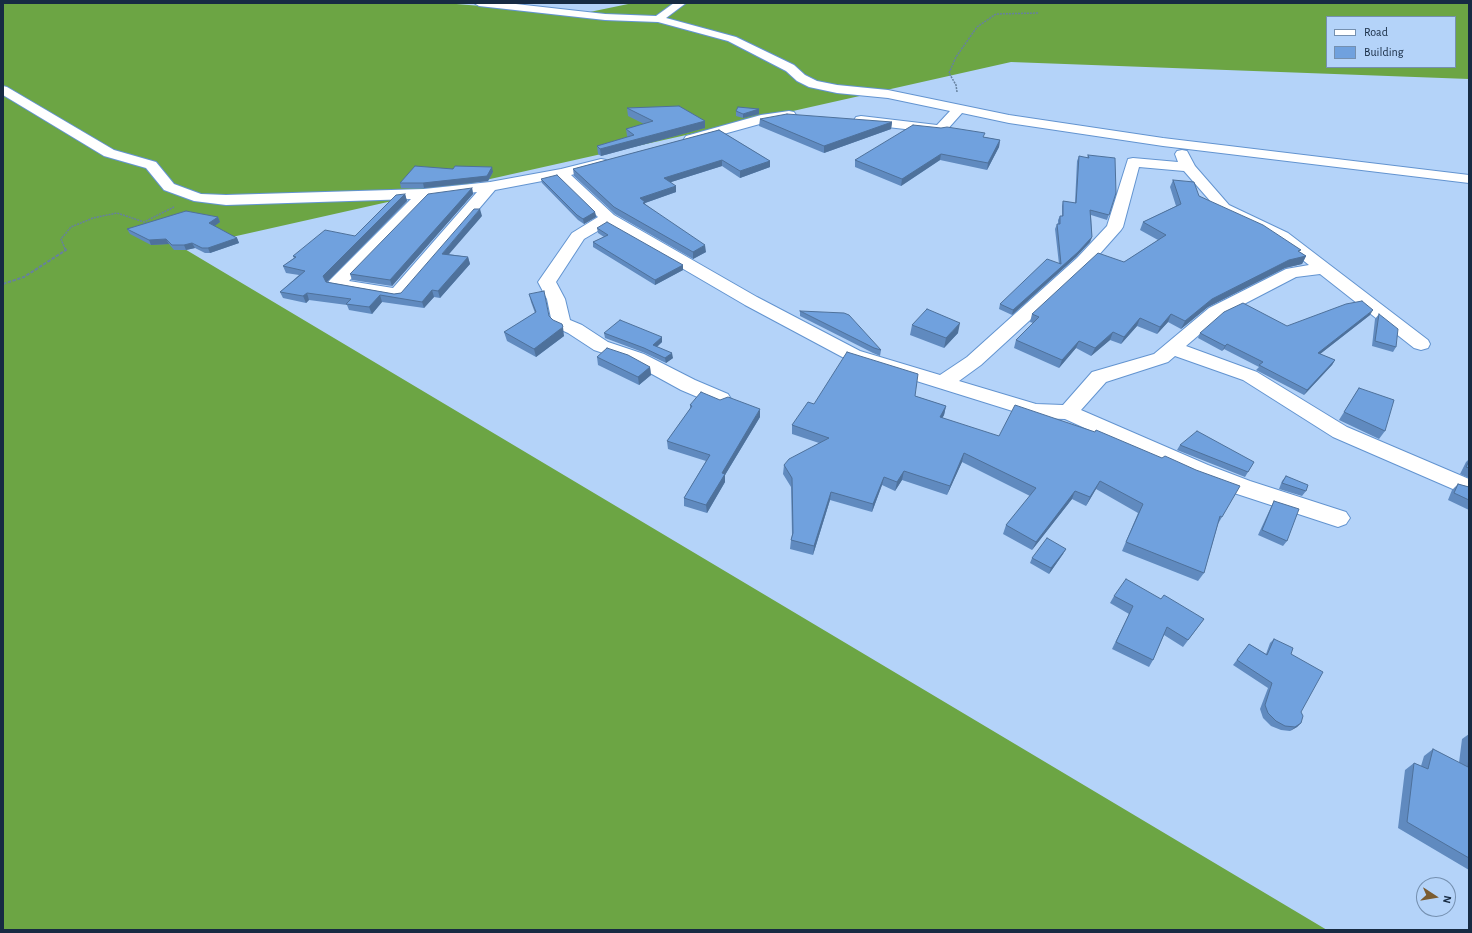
<!DOCTYPE html>
<html>
<head>
<meta charset="utf-8">
<style>
	body { margin:0 }
	#map { position:relative; width:1472px; height:933px; overflow:hidden; background:#b4d3f9; font-family:"Alegreya Sans",sans-serif }
	canvas { display:block }
	.frame { position:absolute; inset:0; border:4px solid #172b43; pointer-events:none }
	.legend { position:absolute; left:1326px; top:16px; width:130px; height:52px; box-sizing:border-box; background:#b4d3f9; border:1px solid #7590b0; margin:0; padding:5px 7px; list-style:none; font-size:12px; color:#172b43 }
	.legend li { display:flex; align-items:center; gap:8px; height:20px }
	.legend b { width:20px; border:1px solid #7590b0 }
	.north { position:absolute; left:1416px; top:877px; width:40px; height:40px; box-sizing:border-box; background:#b4d3f9; border:1px solid #7590b0; border-radius:50%; rotate:102deg; font-size:11px; font-weight:700; line-height:16px; text-align:center; color:#172b43 }
	.north::after { content:''; display:block; margin:auto; width:14px; height:18px; background:#7b5c31; clip-path:polygon(50% 0,100% 100%,50% 72%,0 100%) }
</style>
</head>
<body>
<div id="map">
<canvas width="1472" height="933"></canvas>
<div class="frame"></div>
<ul class="legend">
<li><b style="height:5px;background:#fff"></b>Road</li>
<li><b style="height:11px;background:#70a1de"></b>Building</li>
</ul>
<div class="north">N</div>
</div>
<script>
const ctx = document.querySelector('canvas').getContext('2d');
ctx.lineJoin = 'round';
function fillPath(path, color) { ctx.fillStyle = color; ctx.fill(path, 'evenodd'); }
const poly = rows => new Path2D(rows.map(r => 'M' + r).join(''));
function stroke(path, color, width, dash) { ctx.strokeStyle = color; ctx.lineWidth = width; ctx.lineCap = dash ? 'butt' : 'round'; ctx.setLineDash(dash || []); ctx.stroke(path); }
fillPath(poly([
	[3,3,444,3,580,14,633,3,1469,3,1469,79,1011,62,183,248,1327,930,3,930],
	[1327,17,1455,17,1455,67,1327,67]
]), '#6ca544');
const minor = poly([
	[474,3,507,3,605,14,656,16,674,3,686,3,666,18,736,37,794,65,805,75,817,81,837,85,888,90,1009,115,1163,138,1469,175,1469,183,1163,146,1009,123,962,113,945,132,940,133,861,124,856,123,854,120,856,117,861,116,937,125,950,111,888,98,837,93,809,87,797,81,786,71,728,41,658,22,605,20,479,6,474,3],
	[3,86,7,87,114,150,156,162,174,184,201,194,226,195,424,189,490,182,561,169,601,159,606,160,608,163,606,166,571,175,614,215,757,297,860,351,940,375,967,357,1077,258,1107,226,1128,159,1133,158,1178,162,1175,154,1177,151,1182,150,1187,151,1195,166,1229,205,1288,233,1428,340,1430,344,1428,348,1421,350,1414,348,1320,274,1296,277,1221,316,1186,346,1257,372,1347,427,1469,479,1469,496,1333,437,1243,380,1175,356,1168,362,1106,382,1081,410,1208,465,1250,481,1346,512,1350,518,1346,524,1338,527,1234,493,1192,477,1065,419,1035,418,846,359,745,305,608,225,584,239,556,282,565,299,570,320,582,325,608,342,644,354,695,380,728,394,731,399,728,404,721,406,714,404,681,390,630,362,594,350,568,333,555,327,552,323,547,299,538,282,572,233,598,217,558,178,495,190,403,298,397,299,336,289,330,288,327,284,330,280,411,199,226,205,194,201,164,190,146,168,104,156,3,95,3,86],
	[1139,167,1184,171,1219,211,1276,239,1309,265,1286,269,1209,308,1154,354,1092,372,1063,405,1036,404,959,381,981,365,1089,266,1121,230,1123,227,1139,167],
	[477,192,393,288,349,281,429,198,477,192],
	[789,111,794,112,796,115,794,118,767,122,691,143,686,142,684,139,686,136,761,115,789,111]
]);
stroke(minor, '#6394d0', 2);
stroke(poly([
	[957,92,956,85,949,73,956,57,977,27,996,14,1039,13],
	[65,249,61,239,71,227,93,218,117,213,144,222,174,207]
]), '#66809f', 1.5, [2, 1]);
stroke(poly([
	[3,284,24,277,66,250,65,248]
]), '#66809f', 2, [3.5, 1.5]);
fillPath(minor, '#fff');
fillPath(poly([
	[627,108,705,121,705,128,601,156,598,154,597,146,628,137,627,136,626,129,644,124,628,116],
	[736,111,759,114,743,118,736,116],
	[760,119,892,122,891,129,824,153,759,126],
	[719,130,770,161,770,167,740,178,722,166,671,182,676,192,645,203,645,204,706,252,693,259,615,214,574,176,573,169],
	[984,137,1000,140,999,147,987,170,940,160,901,186,855,167,855,160],
	[1088,155,1116,193,1107,220,1091,215,1092,237,1090,242,1076,257,1012,315,999,309,1000,304,1059,264,1055,229,1057,224,1058,224,1058,220,1060,216,1062,216,1062,206,1063,201,1075,203,1077,161,1079,156,1087,158],
	[493,172,488,181,424,188,401,188,400,183],
	[541,179,595,212,596,217,584,224,578,220,542,183],
	[1173,180,1199,196,1300,252,1306,256,1302,264,1285,268,1208,307,1181,329,1168,322,1157,334,1137,326,1121,344,1110,340,1091,356,1076,348,1059,368,1014,348,1016,340,1033,323,1030,322,1032,314,1124,262,1158,240,1140,230,1143,222,1176,206,1170,187],
	[472,188,473,194,392,286,352,280,350,274],
	[405,194,407,201,327,282,394,294,401,293,482,216,448,254,468,257,470,264,440,298,434,297,424,308,382,302,372,314,349,310,347,305,309,300,306,303,283,298,280,292,299,275,286,273,283,266,294,258,293,256,355,236],
	[218,217,220,222,214,226,237,238,239,243,210,253,205,253,195,248,186,250,174,250,169,244,151,245,130,234,127,229],
	[597,228,683,265,683,270,655,285,593,247,593,242,604,237,598,233],
	[529,294,549,316,564,336,536,357,507,341,504,332,535,313,531,302],
	[800,311,881,350,880,356,873,353,800,316],
	[1379,314,1396,347,1393,352,1372,346,1375,319],
	[1370,315,1320,354,1335,360,1332,365,1304,395,1256,370,1259,367,1224,349,1222,351,1198,338,1200,333,1287,326],
	[912,325,958,333,944,348,910,335],
	[604,333,662,337,662,342,657,347,673,358,666,363,645,353,605,338],
	[597,357,650,367,651,375,639,385,598,365],
	[1359,388,1385,431,1379,439,1339,420],
	[915,396,946,406,944,415,942,418,1222,517,1218,524,1204,573,1198,581,1122,551,1138,513,1096,489,1086,506,1072,499,1032,550,1003,534,1006,525,1030,496,962,462,947,495,902,480,895,491,882,485,872,512,830,500,813,555,790,549,791,540,792,535,791,487,783,474,784,465,819,443,792,434,792,425,814,404],
	[690,405,760,417,725,475,725,482,707,513,684,506,684,498,706,461,668,449,667,441,690,409],
	[1180,445,1254,462,1245,477,1177,450],
	[1469,459,1469,478,1460,474,1466,462],
	[1286,476,1306,491,1302,496,1279,489,1282,481],
	[1458,484,1469,487,1469,510,1448,500,1452,490],
	[1274,501,1287,541,1283,546,1258,535,1271,507],
	[1066,549,1063,554,1049,574,1030,563,1032,558],
	[1114,596,1161,599,1204,619,1183,647,1164,635,1153,660,1149,667,1112,649,1129,614,1110,603],
	[1274,639,1291,654,1301,712,1301,723,1297,727,1290,731,1281,730,1271,726,1263,718,1260,709,1268,688,1233,665,1249,644,1266,654,1270,643],
	[1469,734,1469,870,1398,828,1405,770,1414,763,1421,766,1424,756,1433,749,1459,763,1462,739]
]), '#608abf');
fillPath(poly([
	[759,109,759,114,743,118,743,114],
	[705,121,705,128,601,156,600,149],
	[892,122,891,129,824,153,824,146],
	[1000,140,999,147,987,170,988,163],
	[941,154,940,160,901,186,902,179],
	[722,160,722,166,665,184,664,178],
	[770,161,770,167,740,178,740,171],
	[492,167,493,172,488,181,424,188,423,183],
	[676,186,676,192,645,203,646,209,640,198],
	[472,188,473,194,392,286,390,280],
	[405,194,407,201,326,283,323,276],
	[480,209,482,216,444,260,442,254],
	[595,212,596,217,584,224,583,219],
	[218,217,220,222,212,228,209,223],
	[1092,237,1090,242,1076,257,1012,315,1013,310],
	[237,238,239,243,210,253,208,248],
	[166,239,169,244,151,245,149,240],
	[192,243,195,248,186,250,184,245],
	[705,245,706,252,693,259,693,252],
	[1306,256,1302,264,1285,268,1208,307,1181,329,1185,321,1212,299,1289,260],
	[468,257,470,264,440,298,438,291],
	[683,265,683,270,655,285,655,280],
	[432,290,434,297,424,308,422,302],
	[307,293,309,300,306,303,303,296],
	[380,295,382,302,372,314,369,307],
	[1373,310,1370,315,1315,358,1318,353],
	[1171,314,1168,322,1157,334,1160,327],
	[1140,318,1137,326,1121,344,1124,337],
	[960,323,958,333,944,348,946,338],
	[563,327,564,336,536,357,534,349],
	[1113,332,1110,340,1091,356,1095,348],
	[662,337,662,342,653,350,653,345],
	[1079,341,1076,348,1059,368,1062,360],
	[1227,344,1224,349,1222,351,1225,346],
	[672,353,673,358,666,363,665,358],
	[1335,360,1332,365,1304,395,1307,390],
	[650,367,651,375,639,385,638,377],
	[946,406,944,415,938,426,940,417],
	[760,409,760,417,725,475,725,482,707,513,706,505,722,473],
	[964,453,962,462,947,495,950,486],
	[904,471,902,480,895,491,897,482],
	[884,477,882,485,872,512,873,504],
	[1100,481,1096,489,1086,506,1090,497],
	[1075,491,1072,499,1032,550,1036,542],
	[831,492,830,500,813,555,814,546],
	[1066,549,1063,554,1049,574,1051,568],
	[1301,723,1297,727,1290,731,1295,727]
]), '#4e719b');
const building = poly([
	[679,106,705,121,600,149,597,146,634,135,626,129,653,121,627,108,679,106],
	[738,107,759,109,743,114,736,111,738,107],
	[787,114,892,122,824,146,760,119,787,114],
	[913,125,941,128,947,127,985,133,983,137,1000,140,988,163,941,154,902,179,855,160,913,125],
	[719,130,770,161,740,171,722,160,664,178,676,186,640,198,645,202,643,203,705,245,693,252,614,207,573,169,719,130],
	[1088,155,1115,158,1116,193,1109,215,1090,210,1092,237,1078,252,1013,310,1000,304,1047,259,1061,264,1057,224,1060,224,1060,216,1063,216,1063,201,1076,203,1079,156,1089,158,1088,155],
	[415,166,453,169,455,166,492,167,487,176,423,183,400,183,415,166],
	[557,175,595,212,583,219,577,215,541,179,557,175],
	[1173,180,1194,182,1199,196,1263,225,1301,250,1298,251,1306,256,1289,260,1212,299,1185,321,1171,314,1160,327,1140,318,1124,337,1113,332,1095,348,1079,341,1062,360,1016,340,1039,317,1032,314,1098,253,1124,262,1166,235,1143,222,1181,204,1173,180],
	[472,188,390,280,350,274,428,194,472,188],
	[405,194,323,276,326,282,394,294,401,293,474,209,480,209,442,254,468,257,438,291,432,290,422,302,380,295,369,307,346,304,351,299,307,293,303,296,280,292,305,271,283,266,296,257,293,256,325,230,355,236,396,195,405,194],
	[186,211,218,217,209,223,237,238,208,248,202,248,192,243,184,245,172,245,166,239,149,240,127,229,186,211],
	[607,222,683,265,655,280,593,242,608,235,597,228,607,222],
	[544,291,549,316,553,320,562,324,563,327,534,349,504,332,536,312,529,294,544,291],
	[1362,301,1373,310,1318,353,1335,360,1307,390,1259,365,1263,362,1227,344,1225,346,1200,333,1224,312,1243,303,1287,326,1346,304,1362,301],
	[927,309,960,323,946,338,912,325,927,309],
	[800,311,844,313,849,315,881,350,874,348,800,311],
	[1379,314,1398,329,1396,347,1375,341,1379,314],
	[620,320,662,337,653,345,672,353,665,358,644,348,604,333,620,320],
	[607,348,628,355,650,367,638,377,597,357,607,348],
	[847,352,918,374,915,396,946,406,940,417,999,436,1015,405,1095,432,1096,430,1162,458,1165,456,1196,470,1240,486,1222,517,1220,516,1204,573,1126,542,1143,504,1100,481,1090,497,1075,491,1036,542,1006,525,1036,488,964,453,950,486,904,471,897,482,884,477,873,504,831,492,814,546,791,540,793,533,792,478,784,465,789,459,829,438,792,425,808,402,814,404,847,352],
	[1359,388,1394,400,1385,431,1344,412,1359,388],
	[701,392,720,400,728,397,760,409,722,473,725,474,706,505,684,498,710,455,667,441,692,406,690,405,701,392],
	[1197,431,1254,462,1248,472,1180,445,1197,431],
	[1469,461,1469,468,1466,467,1469,461],
	[1286,476,1308,485,1306,491,1282,483,1286,476],
	[1458,484,1469,487,1469,500,1454,493,1458,484],
	[1274,501,1299,509,1287,541,1262,530,1274,501],
	[1047,538,1066,549,1051,568,1032,558,1047,538],
	[1126,579,1161,599,1164,595,1204,619,1188,640,1167,627,1153,660,1116,642,1133,606,1114,596,1126,579],
	[1274,639,1293,648,1291,654,1323,672,1301,712,1303,716,1301,723,1295,727,1285,726,1276,721,1268,713,1265,705,1272,683,1237,660,1249,644,1267,655,1274,639],
	[1433,749,1468,767,1469,756,1469,858,1407,822,1414,763,1428,769,1433,749]
]);
fillPath(building, '#70a1de');
stroke(building, '#4e719b', 1);
</script>
</body>
</html>
